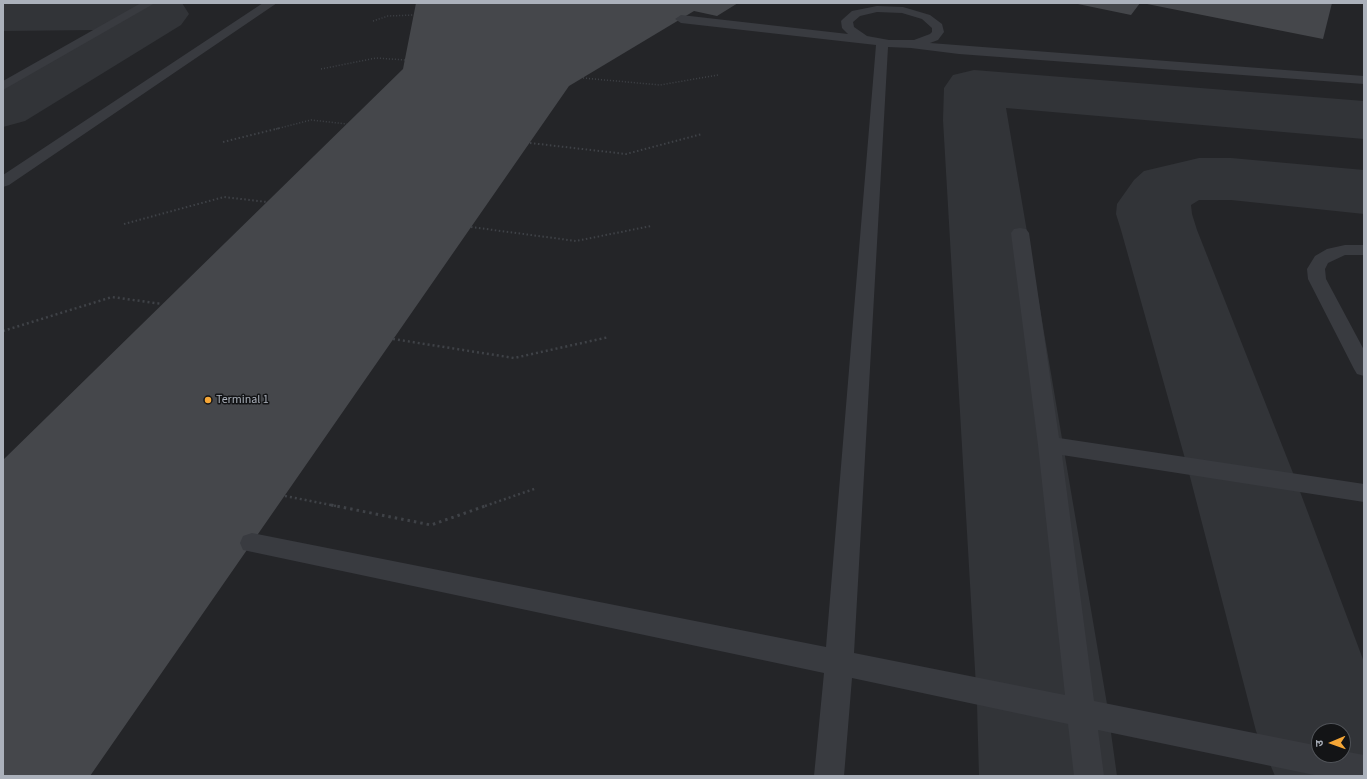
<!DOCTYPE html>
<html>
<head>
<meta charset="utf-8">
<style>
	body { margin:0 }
	#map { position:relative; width:1367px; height:779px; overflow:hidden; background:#18191b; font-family:"Source Sans 3","Noto Sans Devanagari",sans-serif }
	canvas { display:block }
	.frame { position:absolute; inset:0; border:4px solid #abb1bb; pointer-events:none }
	.north { position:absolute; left:1311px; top:723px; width:40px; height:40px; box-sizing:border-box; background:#131416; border:1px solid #505358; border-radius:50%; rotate:268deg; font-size:11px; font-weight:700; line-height:16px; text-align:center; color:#abb1bb }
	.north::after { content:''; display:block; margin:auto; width:14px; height:18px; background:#f5a636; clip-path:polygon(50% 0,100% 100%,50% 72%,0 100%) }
</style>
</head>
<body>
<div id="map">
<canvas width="1367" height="779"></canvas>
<div class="frame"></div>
<div class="north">उ</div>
</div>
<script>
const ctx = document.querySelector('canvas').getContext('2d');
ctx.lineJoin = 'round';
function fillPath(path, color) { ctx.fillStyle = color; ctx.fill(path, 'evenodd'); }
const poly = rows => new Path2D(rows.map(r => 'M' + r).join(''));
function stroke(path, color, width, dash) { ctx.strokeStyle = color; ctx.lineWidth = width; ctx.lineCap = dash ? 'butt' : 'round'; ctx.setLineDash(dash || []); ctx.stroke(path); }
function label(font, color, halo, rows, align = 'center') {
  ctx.font = font + ' "Source Sans 3",sans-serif'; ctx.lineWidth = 3; ctx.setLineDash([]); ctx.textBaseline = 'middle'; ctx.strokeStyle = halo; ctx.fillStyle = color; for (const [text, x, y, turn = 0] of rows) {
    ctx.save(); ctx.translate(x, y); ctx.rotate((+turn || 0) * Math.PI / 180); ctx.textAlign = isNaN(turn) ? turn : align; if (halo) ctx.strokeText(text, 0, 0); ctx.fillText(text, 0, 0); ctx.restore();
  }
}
fillPath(poly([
	[3,3,1364,3,1364,776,3,776],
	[1319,731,1343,731,1343,755,1319,755]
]), '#242528');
fillPath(poly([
	[3,3,182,3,189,14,181,25,25,121,3,127,3,82,96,30,3,31,3,3],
	[974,70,1364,101,1364,139,1006,108,1107,704,1117,776,979,776,977,704,943,120,944,88,953,75,974,70],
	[1199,158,1231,158,1364,170,1364,214,1231,200,1199,200,1191,205,1192,214,1197,230,1293,473,1364,662,1364,776,1275,776,1256,731,1189,473,1121,230,1116,214,1117,204,1134,180,1144,171,1199,158],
	[1319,731,1343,731,1343,755,1319,755,1319,731]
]), '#323438');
fillPath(poly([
	[416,3,738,3,717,16,694,11,569,86,90,776,3,776,3,460,403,69],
	[1073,3,1140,3,1131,15],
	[1142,3,1332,3,1323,39]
]), '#45474b');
stroke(poly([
	[373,21,388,16,413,15],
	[321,69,376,58,405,60],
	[583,78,660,85,718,75],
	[276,129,311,120,347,124]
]), '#3f4247', 1.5, [1, 2]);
stroke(poly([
	[223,142,280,128],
	[530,143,626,154,702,134],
	[124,224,224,197,267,202],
	[471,227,576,241,651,226]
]), '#3f4247', 2, [1.5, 2.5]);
stroke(poly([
	[3,331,112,297,162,304],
	[393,339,514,358,609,337],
	[285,496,336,506],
	[485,506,537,488]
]), '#3f4247', 2.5, [2, 3]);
stroke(poly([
	[331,505,431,525,488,505]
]), '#3f4247', 3, [2.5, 4]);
fillPath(poly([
	[141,3,155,3,3,90,3,81,141,3],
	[263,3,277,3,9,185,3,187,3,175,263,3],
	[877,6,903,7,930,15,942,24,944,32,938,40,930,43,1364,76,1364,84,959,54,911,48,888,47,854,653,1065,695,1038,445,1011,233,1014,229,1020,228,1026,229,1029,233,1059,438,1364,484,1364,502,1062,455,1094,701,1319,746,1319,755,1343,755,1343,751,1364,755,1364,776,1319,776,1098,730,1104,776,1074,776,1068,724,852,678,844,776,814,776,824,673,243,550,240,543,243,536,252,533,826,647,876,45,681,23,675,19,681,15,848,34,842,28,841,21,843,19,852,11,877,6],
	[877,12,902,13,922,19,932,28,932,32,930,34,914,40,889,40,867,36,854,27,853,22,860,16,877,12],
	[1345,245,1364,245,1364,255,1345,255,1328,263,1325,269,1326,279,1364,350,1364,376,1357,374,1354,369,1308,279,1307,269,1315,256,1327,249,1345,245]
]), '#393b40');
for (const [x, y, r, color] of [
	[208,400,4,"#f5a636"]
]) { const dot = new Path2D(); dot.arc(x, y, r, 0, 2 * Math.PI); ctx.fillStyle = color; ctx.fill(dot); stroke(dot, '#131416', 1.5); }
label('12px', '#abb1bb', '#131416', [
	["Terminal 1",216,400]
], 'left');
</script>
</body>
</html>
